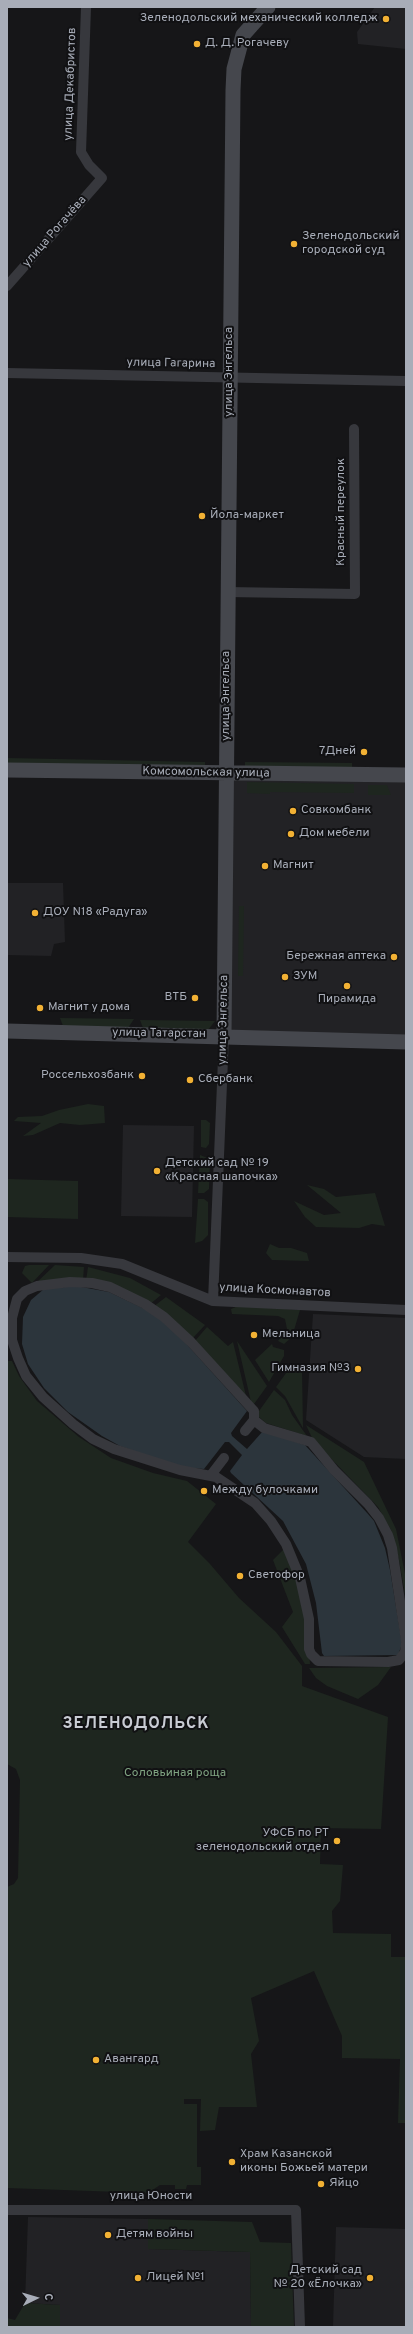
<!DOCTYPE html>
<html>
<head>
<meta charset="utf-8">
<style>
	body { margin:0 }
	#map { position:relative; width:413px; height:2334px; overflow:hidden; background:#161618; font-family:Overpass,sans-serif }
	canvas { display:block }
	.frame { position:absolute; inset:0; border:8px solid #a8adb8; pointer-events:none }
	.north { position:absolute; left:16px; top:2278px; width:40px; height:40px; -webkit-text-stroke:3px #111113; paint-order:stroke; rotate:85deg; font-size:11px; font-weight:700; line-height:16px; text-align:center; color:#a8adb8 }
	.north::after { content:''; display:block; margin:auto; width:14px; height:18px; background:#a8adb8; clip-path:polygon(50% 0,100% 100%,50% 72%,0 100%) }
</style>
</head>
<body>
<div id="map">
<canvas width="413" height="2334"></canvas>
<div class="frame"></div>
<div class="north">С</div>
</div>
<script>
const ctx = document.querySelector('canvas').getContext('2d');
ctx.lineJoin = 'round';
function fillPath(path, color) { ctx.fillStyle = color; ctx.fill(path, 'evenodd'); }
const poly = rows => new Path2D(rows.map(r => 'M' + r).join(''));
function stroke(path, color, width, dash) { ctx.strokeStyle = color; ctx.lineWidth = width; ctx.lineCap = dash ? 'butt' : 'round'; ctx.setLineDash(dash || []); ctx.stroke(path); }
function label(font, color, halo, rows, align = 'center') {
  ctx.font = font + ' Overpass,sans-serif'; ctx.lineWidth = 4; ctx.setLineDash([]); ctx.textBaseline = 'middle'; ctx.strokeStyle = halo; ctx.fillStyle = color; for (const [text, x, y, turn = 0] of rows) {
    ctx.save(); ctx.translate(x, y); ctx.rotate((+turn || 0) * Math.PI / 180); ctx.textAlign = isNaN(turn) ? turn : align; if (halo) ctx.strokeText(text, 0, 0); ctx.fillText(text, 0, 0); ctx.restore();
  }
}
fillPath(poly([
	[375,7,406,7,406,49,358,44,357,32],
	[231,777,406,782,406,1037,228,1032],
	[7,883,63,883,65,942,54,944,51,956,7,955],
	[123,1125,194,1126,192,1217,121,1216],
	[313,1314,406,1318,406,1459,364,1457,306,1420],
	[28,2217,148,2219,149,2249,250,2252,251,2327,60,2327,60,2305,25,2303],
	[336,2227,406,2229,406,2327,333,2327]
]), '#222225');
fillPath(poly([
	[7,758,205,762,205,770,7,766],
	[245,762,352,763,352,771,245,770],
	[247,782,354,784,354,793,270,792,270,794,247,793],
	[368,785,387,785,391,795,368,795],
	[239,906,244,906,243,976,238,976],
	[60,1018,134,1019,128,1028,63,1026],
	[140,1020,215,1021,208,1030,143,1028],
	[88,1104,104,1106,105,1123,80,1125,60,1123,33,1135,23,1136,41,1123,14,1121,18,1117,42,1116,59,1110],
	[201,1120,206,1120,210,1123,209,1144,206,1148,201,1147],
	[200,1155,210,1159,209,1189,204,1193,198,1193],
	[7,1179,78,1181,78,1219,7,1217],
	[307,1185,324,1189,336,1197,375,1193,385,1226,372,1224,359,1228,316,1227,305,1217,294,1201,324,1215,341,1213],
	[198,1199,204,1199,208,1202,208,1235,202,1241,195,1243],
	[270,1244,279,1248,291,1248,307,1253,309,1261,272,1260,266,1253],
	[29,1265,49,1265,32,1283,22,1273,25,1266],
	[55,1265,84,1267,83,1280,36,1283],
	[88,1267,130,1278,161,1295,149,1305,86,1281],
	[166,1297,205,1325,192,1339,153,1307],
	[238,1306,300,1310,292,1337,284,1344,278,1341,287,1329,285,1319,278,1316,232,1314,231,1309],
	[207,1327,228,1346,233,1342,247,1400,195,1341],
	[237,1341,267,1386,254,1404,251,1402],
	[272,1344,273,1347,284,1350,284,1356,269,1382,255,1360],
	[7,1361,12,1361,19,1376,37,1401,79,1437,111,1458,153,1473,187,1481,216,1504,188,1542,210,1564,239,1598,276,1632,302,1666,302,1686,388,1717,381,1829,321,1828,320,1864,343,1865,340,1901,332,1911,333,1933,391,1934,391,1957,406,1957,406,2123,398,2123,400,2059,342,2058,342,2036,314,1971,251,1998,259,2041,251,2054,257,2107,219,2107,215,2130,200,2131,201,2099,184,2099,184,2104,197,2104,197,2167,201,2167,201,2185,187,2185,186,2189,175,2189,175,2185,160,2185,148,2193,7,2188,7,1887,14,1884,18,1878,20,1780,16,1769,7,1764],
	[289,1369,302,1370,303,1428,285,1396,276,1387],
	[274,1390,285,1400,292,1415,307,1436,266,1423,259,1417,259,1411],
	[306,1425,364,1462,396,1529,406,1579,406,1600,399,1560,391,1530,378,1507,313,1440],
	[284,1549,298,1579,306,1620,310,1664,305,1664,282,1627,293,1612,273,1560],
	[391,1667,378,1685,358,1699,327,1686,316,1678,309,1668],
	[148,2219,252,2222,260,2242,291,2243,294,2327,251,2327,250,2252,148,2249],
	[25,2303,60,2305,60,2327,7,2327,7,2318,15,2320]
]), '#1e261f');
fillPath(poly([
	[76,1286,109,1292,153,1313,172,1328,247,1411,231,1433,232,1436,247,1449,263,1431,305,1445,368,1514,374,1521,385,1548,390,1570,402,1644,398,1655,324,1656,322,1653,316,1603,306,1564,283,1521,231,1473,230,1471,242,1455,229,1442,225,1442,204,1469,180,1467,120,1446,102,1436,68,1412,44,1388,28,1364,22,1344,23,1317,31,1300,44,1289]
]), '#2c353c');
stroke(poly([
	[7,286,102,178,89,165,81,152,86,7],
	[7,373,406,381],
	[227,592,355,594,354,429],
	[7,1257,81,1258,122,1264,213,1301,406,1310],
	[213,1301,224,1035],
	[245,1431,254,1420],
	[211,1475,224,1458],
	[406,1641,392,1548,388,1535,379,1518,368,1504,334,1470,311,1442,264,1428,254,1420,254,1411,191,1342,164,1317,145,1304,110,1287,92,1283,70,1282,37,1286,25,1291,17,1299,12,1318,12,1340,18,1358,26,1376,43,1397,73,1424,93,1439,114,1449,180,1470,216,1477,255,1503,271,1521,286,1544,300,1578,309,1619,309,1649,311,1654,318,1661,388,1662,399,1660,405,1652,406,1643],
	[7,2210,296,2210,300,2327]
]), '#37383d', 10);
stroke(poly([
	[7,770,406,775],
	[7,1031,406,1042],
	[224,1035,233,90,234,69,243,35,268,7]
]), '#45474d', 15);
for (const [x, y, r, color] of [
	[386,19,4,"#f2b134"],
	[197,44,4,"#f2b134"],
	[294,244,4,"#f2b134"],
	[202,516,4,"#f2b134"],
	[364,752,4,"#f2b134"],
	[293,811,4,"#f2b134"],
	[291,834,4,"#f2b134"],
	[265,866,4,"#f2b134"],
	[35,913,4,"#f2b134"],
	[394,957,4,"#f2b134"],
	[285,977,4,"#f2b134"],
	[347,986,4,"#f2b134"],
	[195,998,4,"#f2b134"],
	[40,1008,4,"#f2b134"],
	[142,1076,4,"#f2b134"],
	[190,1080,4,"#f2b134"],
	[157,1171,4,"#f2b134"],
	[254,1335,4,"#f2b134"],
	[358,1369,4,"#f2b134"],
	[204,1491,4,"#f2b134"],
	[240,1576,4,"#f2b134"],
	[337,1841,4,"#f2b134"],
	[96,2060,4,"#f2b134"],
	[232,2162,4,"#f2b134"],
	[321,2184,4,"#f2b134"],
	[108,2235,4,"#f2b134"],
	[138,2278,4,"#f2b134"],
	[370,2278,4,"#f2b134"]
]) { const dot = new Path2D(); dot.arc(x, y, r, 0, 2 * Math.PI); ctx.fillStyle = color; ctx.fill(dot); stroke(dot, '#111113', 1.5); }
label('12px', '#a8adb8', '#111113', [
	["Зеленодольский механический колледж",378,19,"right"],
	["Д. Д. Рогачеву",205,44],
	["Зеленодольский",302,237],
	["городской суд",302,251],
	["Йола-маркет",210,516],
	["7Дней",356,752,"right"],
	["Совкомбанк",301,811],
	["Дом мебели",299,834],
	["Магнит",273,866],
	["ДОУ N18 «Радуга»",43,913],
	["Бережная аптека",386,957,"right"],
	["ЗУМ",293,977],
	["ВТБ",187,998,"right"],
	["Пирамида",347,1000,"center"],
	["Магнит у дома",48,1008],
	["Россельхозбанк",134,1076,"right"],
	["Сбербанк",198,1080],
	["Детский сад № 19",165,1164],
	["«Красная шапочка»",165,1178],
	["Мельница",262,1335],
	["Гимназия №3",350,1369,"right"],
	["Между булочками",212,1491],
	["Светофор",248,1576],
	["УФСБ по РТ",329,1834,"right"],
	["зеленодольский отдел",329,1848,"right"],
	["Авангард",104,2060],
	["Храм Казанской",240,2155],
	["иконы Божьей матери",240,2169],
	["Яйцо",329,2184],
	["Детям войны",116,2235],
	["Детский сад",362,2271,"right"],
	["№ 20 «Ёлочка»",362,2285,"right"],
	["Лицей №1",146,2278]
], 'left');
label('12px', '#a8adb8', '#111113', [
	["улица Декабристов",71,84,-88],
	["улица Рогачёва",55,232,-49],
	["улица Гагарина",171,364,1],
	["улица Энгельса",230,372,-90],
	["Красный переулок",342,512,-90],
	["улица Энгельса",227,696,-90],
	["Комсомольская улица",206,773,1],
	["улица Энгельса",224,1020,-89],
	["улица Татарстан",159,1034,1],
	["улица Космонавтов",275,1291,3],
	["улица Юности",151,2197]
]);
label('12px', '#7fa381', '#111113', [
	["Соловьиная роща",175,1774]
]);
ctx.letterSpacing = '1px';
label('bold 16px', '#c9ccd4', '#111113', [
	["ЗЕЛЕНОДОЛЬСК",136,1725]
]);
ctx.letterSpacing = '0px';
</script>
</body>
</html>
